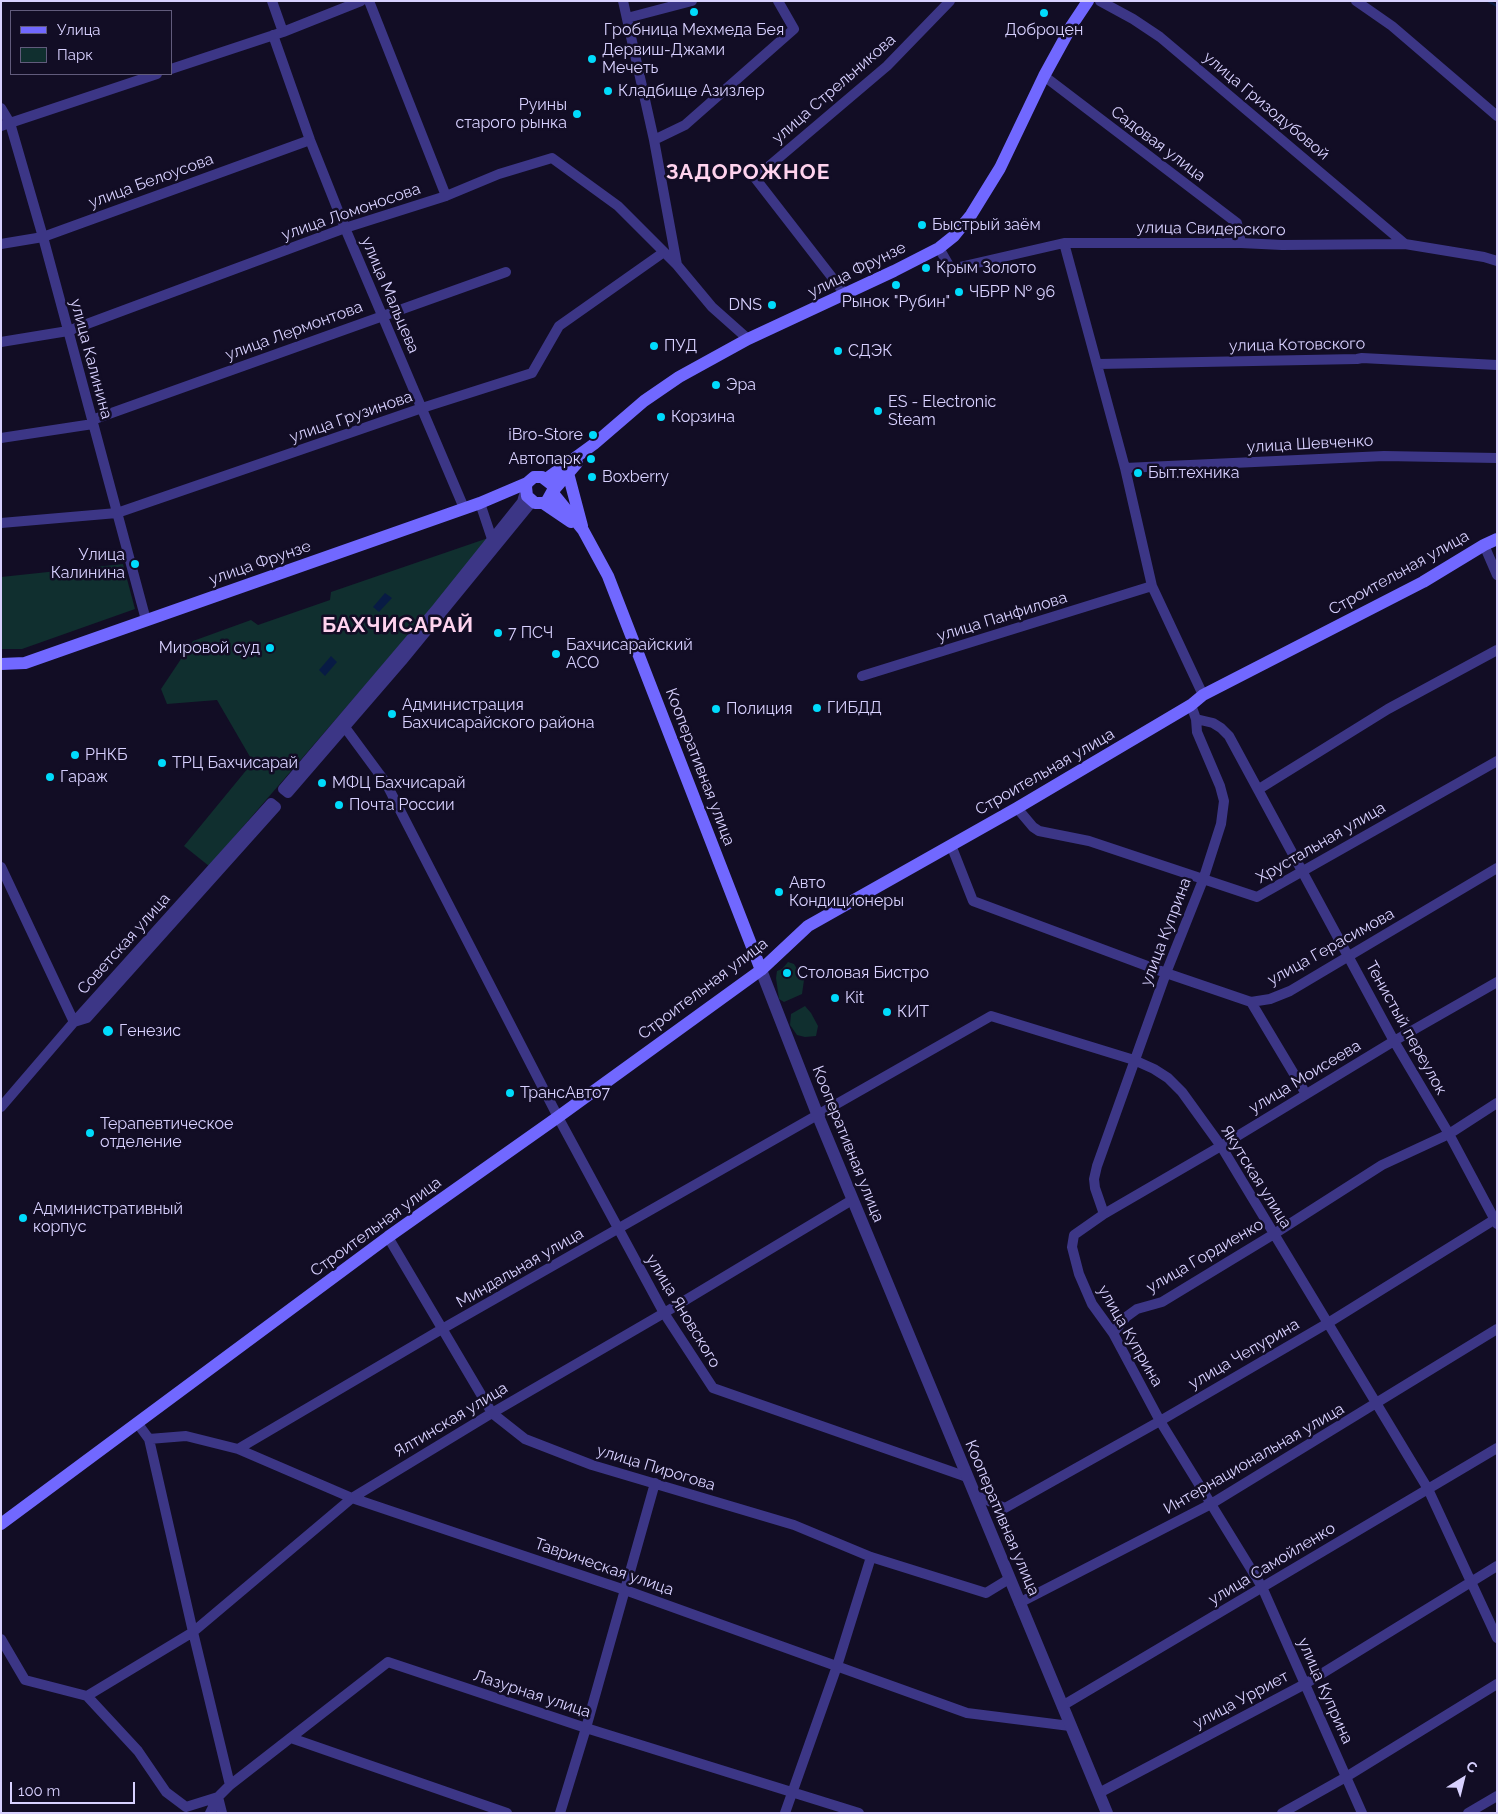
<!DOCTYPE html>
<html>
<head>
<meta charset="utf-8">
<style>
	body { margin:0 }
	#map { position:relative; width:1498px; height:1814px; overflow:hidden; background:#120d25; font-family:Raleway,sans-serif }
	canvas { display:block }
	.frame { position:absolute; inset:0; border:2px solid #d8d1ff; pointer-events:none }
	.legend { position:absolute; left:10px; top:10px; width:162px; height:65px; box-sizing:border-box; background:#120d25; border:1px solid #615b7c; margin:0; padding:6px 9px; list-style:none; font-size:15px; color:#d8d1ff }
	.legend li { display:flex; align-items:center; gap:10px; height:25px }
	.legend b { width:25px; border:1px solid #615b7c }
	.north { position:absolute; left:1438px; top:1754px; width:50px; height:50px; -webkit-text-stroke:4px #120d25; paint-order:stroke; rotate:36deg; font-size:14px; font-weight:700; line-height:20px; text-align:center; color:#d8d1ff }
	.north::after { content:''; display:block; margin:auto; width:18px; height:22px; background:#d8d1ff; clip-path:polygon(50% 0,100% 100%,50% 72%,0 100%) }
	.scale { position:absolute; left:10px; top:1782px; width:125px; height:22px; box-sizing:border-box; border:2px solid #d8d1ff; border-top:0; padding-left:6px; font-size:15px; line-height:18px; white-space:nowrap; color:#d8d1ff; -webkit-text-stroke:4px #120d25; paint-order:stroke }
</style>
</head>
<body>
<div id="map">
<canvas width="1498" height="1814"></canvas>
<div class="frame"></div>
<ul class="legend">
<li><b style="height:6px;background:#7168ff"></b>Улица</li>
<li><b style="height:14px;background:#102f2f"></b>Парк</li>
</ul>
<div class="north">С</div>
<div class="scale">100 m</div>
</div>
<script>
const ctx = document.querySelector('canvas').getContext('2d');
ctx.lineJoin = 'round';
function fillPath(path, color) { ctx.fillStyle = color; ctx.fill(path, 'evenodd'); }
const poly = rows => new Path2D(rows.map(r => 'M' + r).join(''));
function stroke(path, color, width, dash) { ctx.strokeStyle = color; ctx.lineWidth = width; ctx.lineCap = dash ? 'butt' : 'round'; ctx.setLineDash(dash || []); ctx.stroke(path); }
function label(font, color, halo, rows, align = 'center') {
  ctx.font = font + ' Raleway,sans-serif'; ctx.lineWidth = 5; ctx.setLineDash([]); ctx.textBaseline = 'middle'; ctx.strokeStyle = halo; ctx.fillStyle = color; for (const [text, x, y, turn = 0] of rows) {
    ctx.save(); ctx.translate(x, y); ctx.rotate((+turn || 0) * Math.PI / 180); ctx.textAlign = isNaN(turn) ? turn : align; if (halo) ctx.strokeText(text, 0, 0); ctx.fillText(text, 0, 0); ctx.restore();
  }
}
fillPath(poly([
	[494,536,209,866,184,846,253,762,217,700,167,704,161,689,193,641,251,620,258,625,330,600,331,592],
	[123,564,135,609,22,649,1,649,1,577],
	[788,962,794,964,804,980,802,994,784,1002,779,999,776,978,777,971,782,969],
	[805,1006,811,1013,818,1026,816,1036,805,1037,797,1035,790,1025,791,1014]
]), '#102f2f');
fillPath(poly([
	[385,593,392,598,379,612,373,607],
	[331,656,337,662,325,676,319,670]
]), '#081b44');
stroke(poly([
	[1488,1,1497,6]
]), '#081b44', 2.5);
stroke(poly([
	[272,1,283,32],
	[369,1,446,196],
	[623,1,654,140,677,265,712,307,748,339],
	[1100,1,1133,19,1160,37,1405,244],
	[1356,1,1392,26,1497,116],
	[627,18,692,1],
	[273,35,310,140,345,228,464,508],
	[171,69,283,32,361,1],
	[1044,76,1237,223,1241,243],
	[1,108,10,123,43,237,146,620],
	[1,126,157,74],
	[654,140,685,125,794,29,778,1],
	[1064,243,1125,468,1152,586,1203,695],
	[1,244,43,237,310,140],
	[939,248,951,269,1064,243,1241,243,1282,245,1405,244,1484,257,1497,261],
	[845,294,755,178,887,66,950,1],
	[1,342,68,331,345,228,446,196,499,174,552,158,618,206,677,265],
	[1098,364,1357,359,1362,358,1497,365],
	[92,420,506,272],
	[1,438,93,424],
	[1125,468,1384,456,1497,458],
	[525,491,522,502,437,608,283,789,288,793,402,661,532,502],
	[480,503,493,542],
	[1,523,117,513,422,408,532,373,559,326,664,252],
	[1484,545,1497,575],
	[862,676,1152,586],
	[1191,705,1196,719,1213,723,1221,728,1229,736,1394,1041,1449,1134,1497,1224],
	[1196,719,1197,732,1220,786,1224,801,1221,824,1203,880,1166,973,1097,1166,1094,1179,1095,1188,1104,1214,1074,1235,1072,1247,1079,1274,1092,1304,1113,1333,1160,1421,1262,1587,1362,1813],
	[341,722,386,783,558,1117,664,1313,713,1388,967,1477],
	[1259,789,1388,709,1497,650],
	[1017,808,1033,827,1039,831,1089,841,1257,897,1497,761],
	[951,845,973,901,1166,973,1251,1002,1270,999,1290,991,1497,868],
	[1,867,74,1022],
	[1251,1002,1306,1094],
	[1,1107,74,1022,271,803,276,807,87,1018,74,1022],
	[1104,1214,1221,1146,1394,1041,1497,982],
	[388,1237,492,1413,525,1439,592,1465,794,1525,871,1557,986,1593,1009,1579],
	[1113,1333,1126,1317,1137,1309,1162,1302,1274,1234,1382,1165,1449,1134,1497,1103],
	[138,1424,149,1439,186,1436,238,1449,352,1498,625,1590,967,1713,1070,1726],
	[149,1439,193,1632,230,1785],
	[238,1449,442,1329,991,1016,1134,1060,1154,1069,1168,1078,1182,1092,1221,1146,1428,1489,1497,1638],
	[975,1495,1005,1508,1160,1421,1328,1323,1497,1218],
	[1019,1603,1211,1504,1497,1329],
	[1,1639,25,1680,87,1696,138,1751,166,1792,186,1807,218,1797,230,1785,388,1662,586,1728,859,1813],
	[87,1696,193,1632,352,1498,492,1413,664,1313,852,1200],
	[1062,1706,1497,1448],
	[291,1738,507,1813],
	[1099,1793,1305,1684,1497,1566],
	[218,1797,222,1813],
	[210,1813,218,1797],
	[560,1813,586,1728,655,1483],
	[785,1813,837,1666,871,1557],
	[1282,1813,1346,1777,1497,1684],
	[1468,1813,1497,1796]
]), '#3c3686', 10);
stroke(poly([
	[761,970,818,1116,1107,1813]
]), '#3c3686', 12);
stroke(poly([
	[568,473,582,526],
	[546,479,594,444,644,401,679,377,748,339,894,271,939,248,954,236,971,215,1000,168,1044,76,1072,25,1088,1],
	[551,484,542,477,534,477,527,483,526,487,527,496,535,503,543,503,547,501,552,492,577,463],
	[552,492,583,530,608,576,761,970],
	[543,503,571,522],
	[1,664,25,663,480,503,527,483],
	[1,1524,388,1237,558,1117,761,970,808,926,1017,808,1191,705,1203,695,1423,582,1484,545,1497,539]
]), '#7168ff', 12);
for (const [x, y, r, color] of [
	[694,12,5,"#00dbfc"],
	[1044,13,5,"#00dbfc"],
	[592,59,5,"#00dbfc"],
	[608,91,5,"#00dbfc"],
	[577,114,5,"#00dbfc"],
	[922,225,5,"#00dbfc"],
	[926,268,5,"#00dbfc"],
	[896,285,5,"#00dbfc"],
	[959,292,5,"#00dbfc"],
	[772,305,5,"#00dbfc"],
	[654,346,5,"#00dbfc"],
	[838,351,5,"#00dbfc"],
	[716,385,5,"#00dbfc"],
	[878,411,5,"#00dbfc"],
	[661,417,5,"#00dbfc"],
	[593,435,5,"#00dbfc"],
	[591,459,5,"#00dbfc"],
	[1138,473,5,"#00dbfc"],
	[592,477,5,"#00dbfc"],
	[135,564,5,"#00dbfc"],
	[498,633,5,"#00dbfc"],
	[270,648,5,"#00dbfc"],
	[556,654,5,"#00dbfc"],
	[817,708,5,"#00dbfc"],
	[716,709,5,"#00dbfc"],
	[392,714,5,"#00dbfc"],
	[75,755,5,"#00dbfc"],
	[162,763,5,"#00dbfc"],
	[50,777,5,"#00dbfc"],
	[322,783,5,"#00dbfc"],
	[339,805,5,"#00dbfc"],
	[779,892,5,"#00dbfc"],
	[787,973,5,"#00dbfc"],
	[835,998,5,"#00dbfc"],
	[887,1012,5,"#00dbfc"],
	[108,1031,6,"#00dbfc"],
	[510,1093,5,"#00dbfc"],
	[90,1133,5,"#00dbfc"],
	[23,1218,5,"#00dbfc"]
]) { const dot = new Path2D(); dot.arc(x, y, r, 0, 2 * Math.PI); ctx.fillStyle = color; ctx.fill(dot); stroke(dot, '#120d25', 2); }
label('16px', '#d8d1ff', '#120d25', [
	["Гробница Мехмеда Бея",694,30,"center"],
	["Доброцен",1044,30,"center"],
	["Дервиш-Джами",602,50],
	["Мечеть",602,68],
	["Кладбище Азизлер",618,91],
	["Руины",567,105,"right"],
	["старого рынка",567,123,"right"],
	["Быстрый заём",932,225],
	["Крым Золото",936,268],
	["ЧБРР № 96",969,292],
	["Рынок \"Рубин\"",896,302,"center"],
	["DNS",762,305,"right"],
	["ПУД",664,346],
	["СДЭК",848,351],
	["Эра",726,385],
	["ES - Electronic",888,402],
	["Steam",888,420],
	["Корзина",671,417],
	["iBro-Store",583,435,"right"],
	["Автопарк",581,459,"right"],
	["Быт.техника",1148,473],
	["Boxberry",602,477],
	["Улица",125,555,"right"],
	["Калинина",125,573,"right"],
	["7 ПСЧ",508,633],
	["Бахчисарайский",566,645],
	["АСО",566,663],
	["Мировой суд",260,648,"right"],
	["Администрация",402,705],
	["Бахчисарайского района",402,723],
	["ГИБДД",827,708],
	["Полиция",726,709],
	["РНКБ",85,755],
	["ТРЦ Бахчисарай",172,763],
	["Гараж",60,777],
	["МФЦ Бахчисарай",332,783],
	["Почта России",349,805],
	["Авто",789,883],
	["Кондиционеры",789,901],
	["Столовая Бистро",797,973],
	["Kit",845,998],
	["КИТ",897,1012],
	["Генезис",119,1031],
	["ТрансАвто7",520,1093],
	["Терапевтическое",100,1124],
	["отделение",100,1142],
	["Административный",33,1209],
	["корпус",33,1227]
], 'left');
label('16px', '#d8d1ff', '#120d25', [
	["улица Стрельникова",834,89,-41],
	["улица Гризодубовой",1266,106,40],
	["Садовая улица",1158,144,37],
	["улица Белоусова",151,181,-20],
	["улица Ломоносова",351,212,-19],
	["улица Свидерского",1211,229,1],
	["улица Фрунзе",857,270,-26],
	["улица Мальцева",390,295,67],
	["улица Лермонтова",294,331,-20],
	["улица Котовского",1297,345,-1],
	["улица Калинина",91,359,75],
	["улица Грузинова",351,417,-19],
	["улица Шевченко",1310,444,-3],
	["улица Фрунзе",260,563,-19],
	["Строительная улица",1399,573,-29],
	["улица Панфилова",1002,617,-17],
	["Кооперативная улица",700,767,69],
	["Строительная улица",1045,772,-30],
	["Хрустальная улица",1321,843,-30],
	["улица Куприна",1166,932,-69],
	["Советская улица",124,944,-48],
	["улица Герасимова",1331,947,-29],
	["Строительная улица",703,989,-37],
	["Тенистый переулок",1406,1028,61],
	["улица Моисеева",1305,1077,-31],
	["Кооперативная улица",848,1144,68],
	["Якутская улица",1256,1177,58],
	["Строительная улица",376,1227,-36],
	["улица Гордиенко",1205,1256,-30],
	["Миндальная улица",520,1268,-30],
	["улица Яновского",683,1311,59],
	["улица Куприна",1130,1336,60],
	["улица Чепурина",1244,1354,-30],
	["Ялтинская улица",451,1420,-31],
	["Интернациональная улица",1254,1459,-30],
	["улица Пирогова",656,1468,17],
	["Кооперативная улица",1002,1518,67],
	["улица Самойленко",1272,1564,-31],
	["Таврическая улица",604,1567,19],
	["улица Куприна",1325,1691,66],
	["Лазурная улица",532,1694,18],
	["улица Урриет",1241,1700,-28]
]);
ctx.letterSpacing = '1px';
label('bold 21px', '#ffd3ee', '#120d25', [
	["ЗАДОРОЖНОЕ",748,173],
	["БАХЧИСАРАЙ",398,626]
]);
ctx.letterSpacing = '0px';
</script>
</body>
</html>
